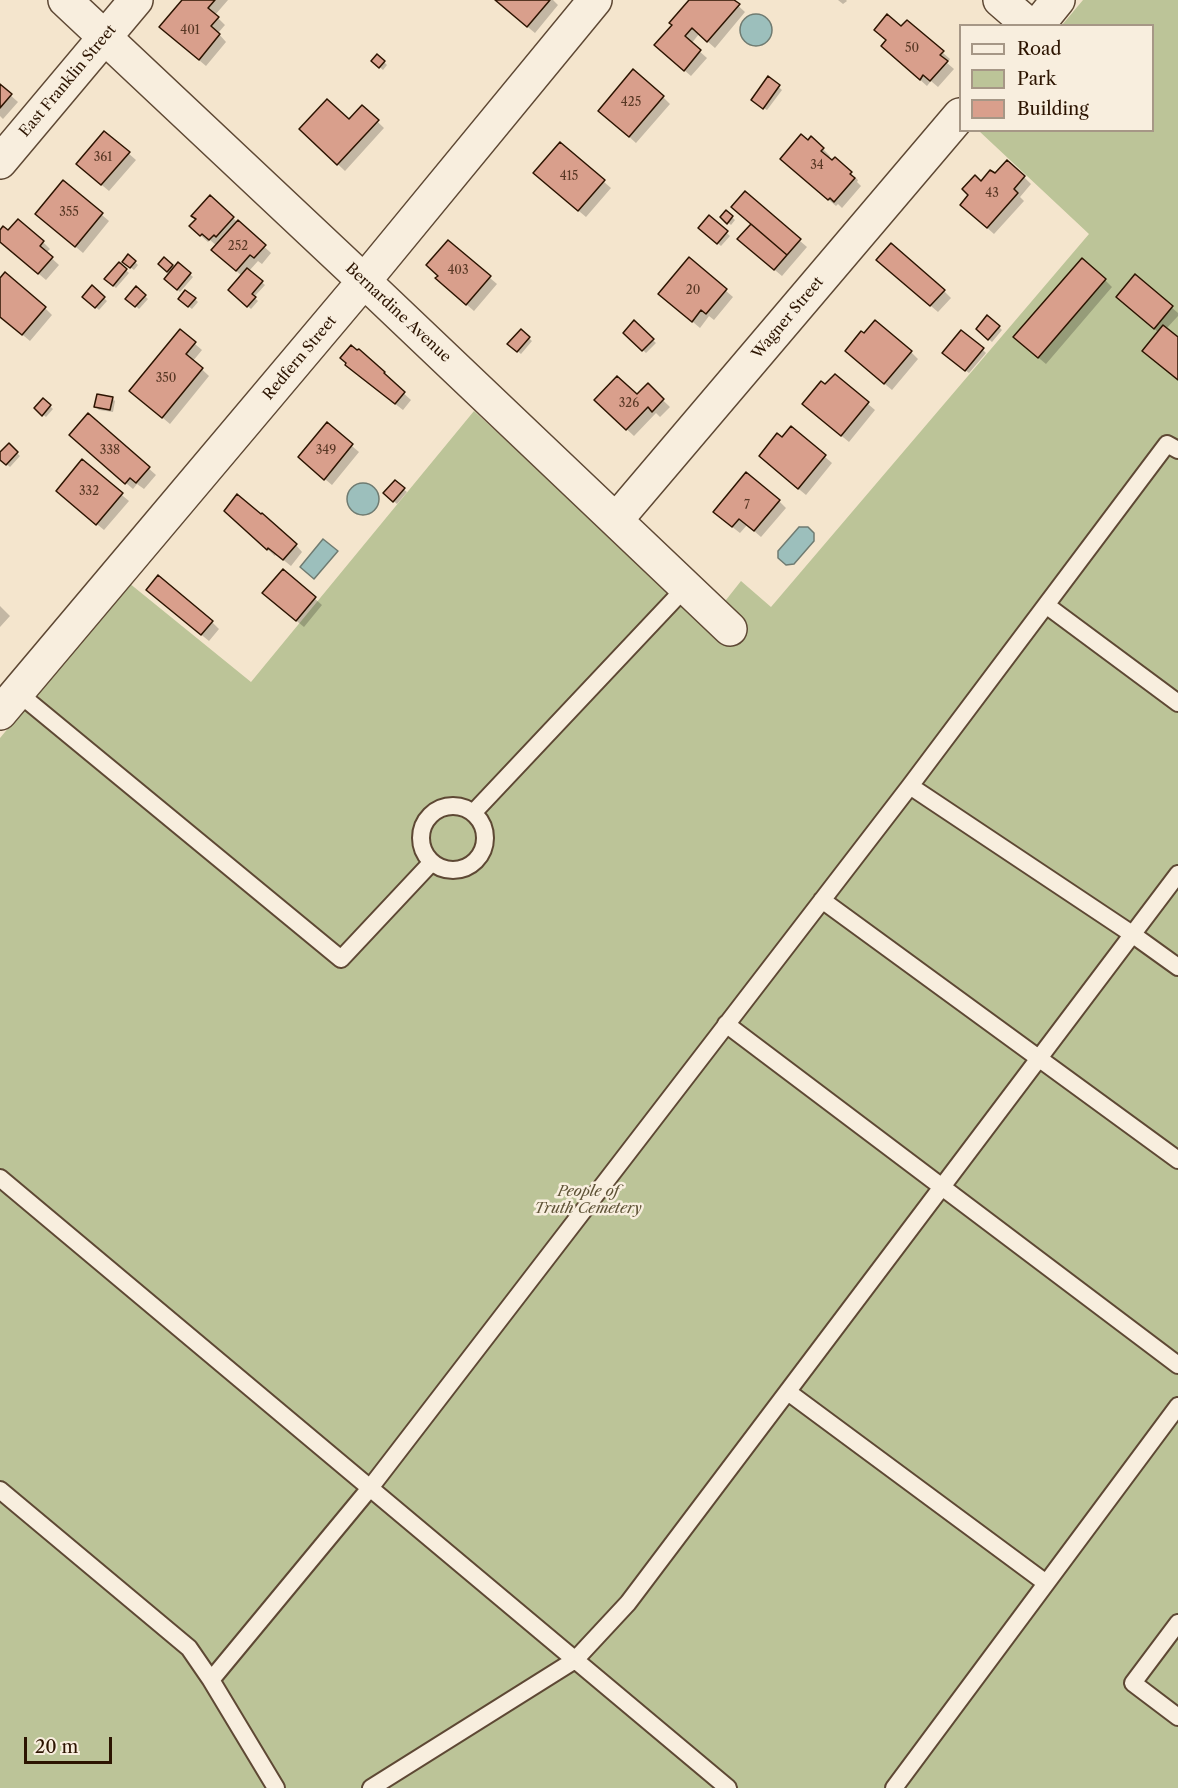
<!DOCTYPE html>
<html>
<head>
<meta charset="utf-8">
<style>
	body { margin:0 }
	#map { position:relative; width:1178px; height:1788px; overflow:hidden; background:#f4e5cd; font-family:"Libre Caslon Text",serif }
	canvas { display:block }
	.legend { position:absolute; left:959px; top:24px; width:195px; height:108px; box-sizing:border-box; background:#f8eede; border:2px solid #a69786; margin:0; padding:8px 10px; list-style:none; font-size:18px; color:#2c1401 }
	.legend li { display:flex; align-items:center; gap:12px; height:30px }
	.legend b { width:30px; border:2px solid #a69786 }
	.scale { position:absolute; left:24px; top:1737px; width:88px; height:27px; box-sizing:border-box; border:3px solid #2c1401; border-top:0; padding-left:8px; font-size:18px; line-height:21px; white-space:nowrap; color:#2c1401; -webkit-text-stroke:4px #f8eede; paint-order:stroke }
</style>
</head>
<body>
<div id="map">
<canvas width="1178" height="1788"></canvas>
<ul class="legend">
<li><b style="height:8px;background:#f8eede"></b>Road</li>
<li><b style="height:16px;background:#bcc498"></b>Park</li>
<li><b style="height:16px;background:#d99f8c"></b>Building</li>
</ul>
<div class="scale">20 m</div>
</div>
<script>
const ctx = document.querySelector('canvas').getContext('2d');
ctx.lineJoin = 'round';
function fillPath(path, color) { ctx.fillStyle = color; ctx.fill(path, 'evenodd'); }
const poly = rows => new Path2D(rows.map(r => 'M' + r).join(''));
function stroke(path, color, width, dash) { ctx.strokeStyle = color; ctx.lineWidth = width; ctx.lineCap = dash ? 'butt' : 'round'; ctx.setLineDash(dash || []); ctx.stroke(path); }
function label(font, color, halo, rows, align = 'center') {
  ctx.font = font + ' "Libre Caslon Text",serif'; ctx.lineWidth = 5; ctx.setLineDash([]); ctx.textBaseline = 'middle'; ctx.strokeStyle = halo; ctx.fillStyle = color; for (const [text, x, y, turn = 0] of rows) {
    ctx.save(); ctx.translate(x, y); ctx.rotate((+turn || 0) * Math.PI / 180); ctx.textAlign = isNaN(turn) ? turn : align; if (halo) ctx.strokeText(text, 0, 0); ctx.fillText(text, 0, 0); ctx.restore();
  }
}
fillPath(poly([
	[1083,0,1178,0,1178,1788,0,1788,0,738,129,583,251,682,474,411,707,624,741,581,771,607,1089,234,979,131,1152,130,1152,26,1062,25]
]), '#bcc498');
const water = poly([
	'740 30a16 16 0 1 1 32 0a16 16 0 1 1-32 0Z',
	'347 499a16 16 0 1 1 32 0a16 16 0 1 1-32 0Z',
	[799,527,808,527,814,533,814,541,794,564,786,565,778,558,778,551,799,527],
	[323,539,338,551,314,579,300,567,323,539]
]);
fillPath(water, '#9cbfbc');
stroke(water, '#6f7b71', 1.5);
fillPath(poly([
	[183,0,228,0,215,15,225,25,218,33,226,42,206,66,168,34],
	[495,0,553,0,558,5,535,33],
	[691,0,732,0,745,12,715,48,699,34,691,44,707,58,691,76,663,52,674,25],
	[838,0,846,0,847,1,843,4],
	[907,22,950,59,947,63,954,69,938,87,931,81,927,86,890,53,901,28],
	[378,56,387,65,383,70,373,61],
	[769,79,782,90,767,110,756,103],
	[0,86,18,102,3,119,0,116],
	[663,97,670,104,636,143,607,117],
	[362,107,384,128,345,171,308,136,349,121],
	[105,133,136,160,109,191,85,171],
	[560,144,611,188,586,217,542,180],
	[823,149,830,156,828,159,832,163,835,159,858,180,857,182,861,186,842,208,838,204,836,206,789,166],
	[995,175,1024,177,1031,184,1020,197,1024,201,994,234,969,212,970,195,981,183],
	[63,182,109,221,83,253,44,220],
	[745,194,807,247,782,276,746,246,752,224],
	[210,197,271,253,262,264,258,261,249,271,265,285,254,297,258,301,251,309,230,290,242,276,220,257,217,246,210,240,208,242,198,233,197,219],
	[726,212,735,220,731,225,722,217],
	[709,217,730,236,721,246,700,228],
	[0,232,8,233,43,242,50,249,46,253,59,265,46,280,8,248,0,238],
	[448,242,497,284,474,311,444,285],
	[164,259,174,268,178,264,193,277,180,292,166,279,170,274,160,264],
	[689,259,733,297,714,320,709,316,700,328,667,300],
	[135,262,138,265,134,270,127,265],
	[119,264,129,273,116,288,109,282],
	[885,267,944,291,951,298,938,312],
	[1136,276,1178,313,1178,316,1166,329,1178,338,1178,380,1144,351,1159,333,1125,304],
	[0,280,45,308,52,315,30,341,0,316],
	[1105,280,1112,287,1046,364,1022,344],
	[92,287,107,301,99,310,84,297],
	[136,288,148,299,139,309,127,298],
	[195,299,198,302,192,309,183,302],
	[988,317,1002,330,992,342,978,329],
	[634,322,656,343,646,353,625,333],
	[180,331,202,350,193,361,209,376,170,424,131,391],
	[521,331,532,341,521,354,509,344],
	[983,350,986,353,969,373,947,356],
	[911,352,918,359,892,390,854,358],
	[354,372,390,381,411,400,403,410],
	[835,376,875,410,849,442,811,411,826,387],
	[648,386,670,407,660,417,656,413,634,436,603,407,638,396],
	[112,398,115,401,113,412,99,410,96,407],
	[43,400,53,409,46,417,36,408],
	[89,415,156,475,144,489,137,484,133,489,78,442],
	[327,425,359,452,332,485,307,464],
	[791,428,832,463,806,495,767,463],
	[9,445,20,456,10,467,0,459,0,454],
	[82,462,129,501,104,530,64,497],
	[395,482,407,492,397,504,385,493],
	[779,501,786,508,761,537,747,525,740,533,722,519],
	[232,518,296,545,302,552,291,566,276,554,275,556],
	[283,571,322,605,304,627,271,600],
	[155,597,212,622,219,629,209,641],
	[0,606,10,616,0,627]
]), '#0003');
const building = poly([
	[182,0,215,0,208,8,219,17,211,26,220,34,199,60,159,27,182,0],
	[495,0,550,0,527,27,495,0],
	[689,0,734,0,740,4,707,42,692,28,685,36,701,50,684,71,654,45,672,25,669,23,689,0],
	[887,14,901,26,907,20,944,51,940,55,948,61,930,81,923,75,920,80,881,46,886,40,874,30,887,14],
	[377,54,385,61,379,68,371,61,377,54],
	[633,69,664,96,629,137,598,111,633,69],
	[768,76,780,85,763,109,751,100,768,76],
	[0,84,12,94,0,108,0,84],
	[327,99,349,119,362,105,379,120,337,165,299,129,327,99],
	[104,131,130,152,101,185,76,164,104,131],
	[801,134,808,140,811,136,824,148,821,151,832,160,835,157,852,172,850,174,855,178,834,202,830,198,828,200,780,159,801,134],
	[560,142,605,180,578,211,533,173,560,142],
	[1007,160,1025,176,1014,189,1018,193,987,228,960,205,968,195,962,189,975,175,981,181,990,170,995,173,1007,160],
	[63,180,103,213,75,247,35,214,63,180],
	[745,191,801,239,787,255,731,207,745,191],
	[210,195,234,217,216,237,214,235,209,240,202,234,200,236,189,226,196,219,191,216,210,195],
	[726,210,733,216,727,224,720,217,726,210],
	[709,215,728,231,717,244,698,228,709,215],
	[18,219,44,241,40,246,53,257,38,274,0,242,0,230,3,226,8,230,18,219],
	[238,220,266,245,254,258,250,255,236,271,211,250,238,220],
	[751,224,787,255,774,270,737,239,751,224],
	[448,240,491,276,466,305,435,278,438,276,426,265,448,240],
	[891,243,945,290,930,306,876,260,891,243],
	[128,254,136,261,130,268,122,262,128,254],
	[164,257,173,265,167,272,158,264,164,257],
	[689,257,727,289,706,314,701,310,692,322,658,294,689,257],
	[1082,258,1106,279,1038,358,1013,337,1082,258],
	[119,262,127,269,113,286,104,279,119,262],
	[178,262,191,273,177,290,164,279,178,262],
	[247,268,263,281,252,294,256,297,247,307,228,290,247,268],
	[5,272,46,307,22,335,0,317,0,278,5,272],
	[1135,274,1173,306,1154,329,1116,297,1135,274],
	[92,285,105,297,95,308,82,297,92,285],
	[136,286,146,295,135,307,125,299,136,286],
	[185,290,196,298,188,307,178,299,185,290],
	[987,315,1000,326,988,340,976,329,987,315],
	[634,320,654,339,642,351,623,333,634,320],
	[875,320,912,351,884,384,845,351,861,331,864,333,875,320],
	[1163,325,1178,337,1178,380,1142,351,1163,325],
	[180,329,196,342,186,354,203,368,162,418,129,391,180,329],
	[521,329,530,337,517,352,507,344,521,329],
	[961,330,984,348,965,371,942,353,961,330],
	[351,345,357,350,359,349,385,372,384,373,405,392,395,404,345,365,346,363,340,358,351,345],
	[835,374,869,402,841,436,802,404,821,381,825,384,835,374],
	[617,376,637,394,648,383,664,399,652,412,648,407,626,430,594,400,617,376],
	[97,394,113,397,110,410,94,407,97,394],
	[43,398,51,405,42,416,34,408,43,398],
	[88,413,150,467,136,483,130,478,125,484,69,435,88,413],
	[327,422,353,444,324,480,298,457,327,422],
	[791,426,826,455,798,489,759,456,777,433,782,437,791,426],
	[9,443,18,452,6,465,0,460,0,452,9,443],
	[82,459,123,493,96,525,56,491,82,459],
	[746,472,780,500,754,531,739,519,732,527,713,512,746,472],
	[395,480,405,488,393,502,383,493,395,480],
	[237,494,261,514,262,513,297,544,283,560,268,548,267,550,224,511,237,494],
	[283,569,316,597,296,621,262,593,283,569],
	[158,575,213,621,201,635,146,590,158,575]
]);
fillPath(building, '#d99f8c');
stroke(building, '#2c1401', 1.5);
const service = poly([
	[1046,605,1178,703],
	[17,692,341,959,432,862],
	[910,786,1132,934,1178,967],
	'421 838a32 32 0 1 1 64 0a32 32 0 1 1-64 0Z',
	[473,813,686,587],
	[822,900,1178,1160],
	[726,1024,1178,1365],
	[0,1178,728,1788],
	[788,1392,1046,1583],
	[0,1490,189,1648,211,1680,276,1788],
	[1178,1623,1133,1683,1178,1717],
	[211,1680,370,1488,910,786,1167,444,1178,450],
	[371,1788,575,1660,628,1603,1178,874],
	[894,1788,1178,1406]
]);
const minor = poly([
	[65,0,364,281,730,629],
	[1000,0,1030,26],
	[1037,26,1058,0],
	[0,162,136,0],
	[616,520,960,115],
	[0,713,364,281,595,0]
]);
stroke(service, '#5e4834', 20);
stroke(minor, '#5e4834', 36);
stroke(service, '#f8eede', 16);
stroke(minor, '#f8eede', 33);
label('12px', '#573724', null, [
	["401",190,31],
	["50",912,49],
	["425",631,103],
	["361",103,158],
	["34",817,166],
	["415",569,177],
	["43",992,194],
	["355",69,213],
	["252",238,247],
	["403",458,271],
	["20",693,291],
	["350",166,379],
	["326",629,404],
	["338",110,451],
	["349",326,451],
	["332",89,492],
	["7",747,506]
]);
label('15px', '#2c1401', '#f8eede', [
	["East Franklin Street",68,81,-50],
	["Bernardine Avenue",398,313,43],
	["Wagner Street",788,318,-50],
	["Redfern Street",300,358,-50]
]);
label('italic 15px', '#5e5236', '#f8eede', [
	["People of",588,1192],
	["Truth Cemetery",588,1209]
]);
</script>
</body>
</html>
